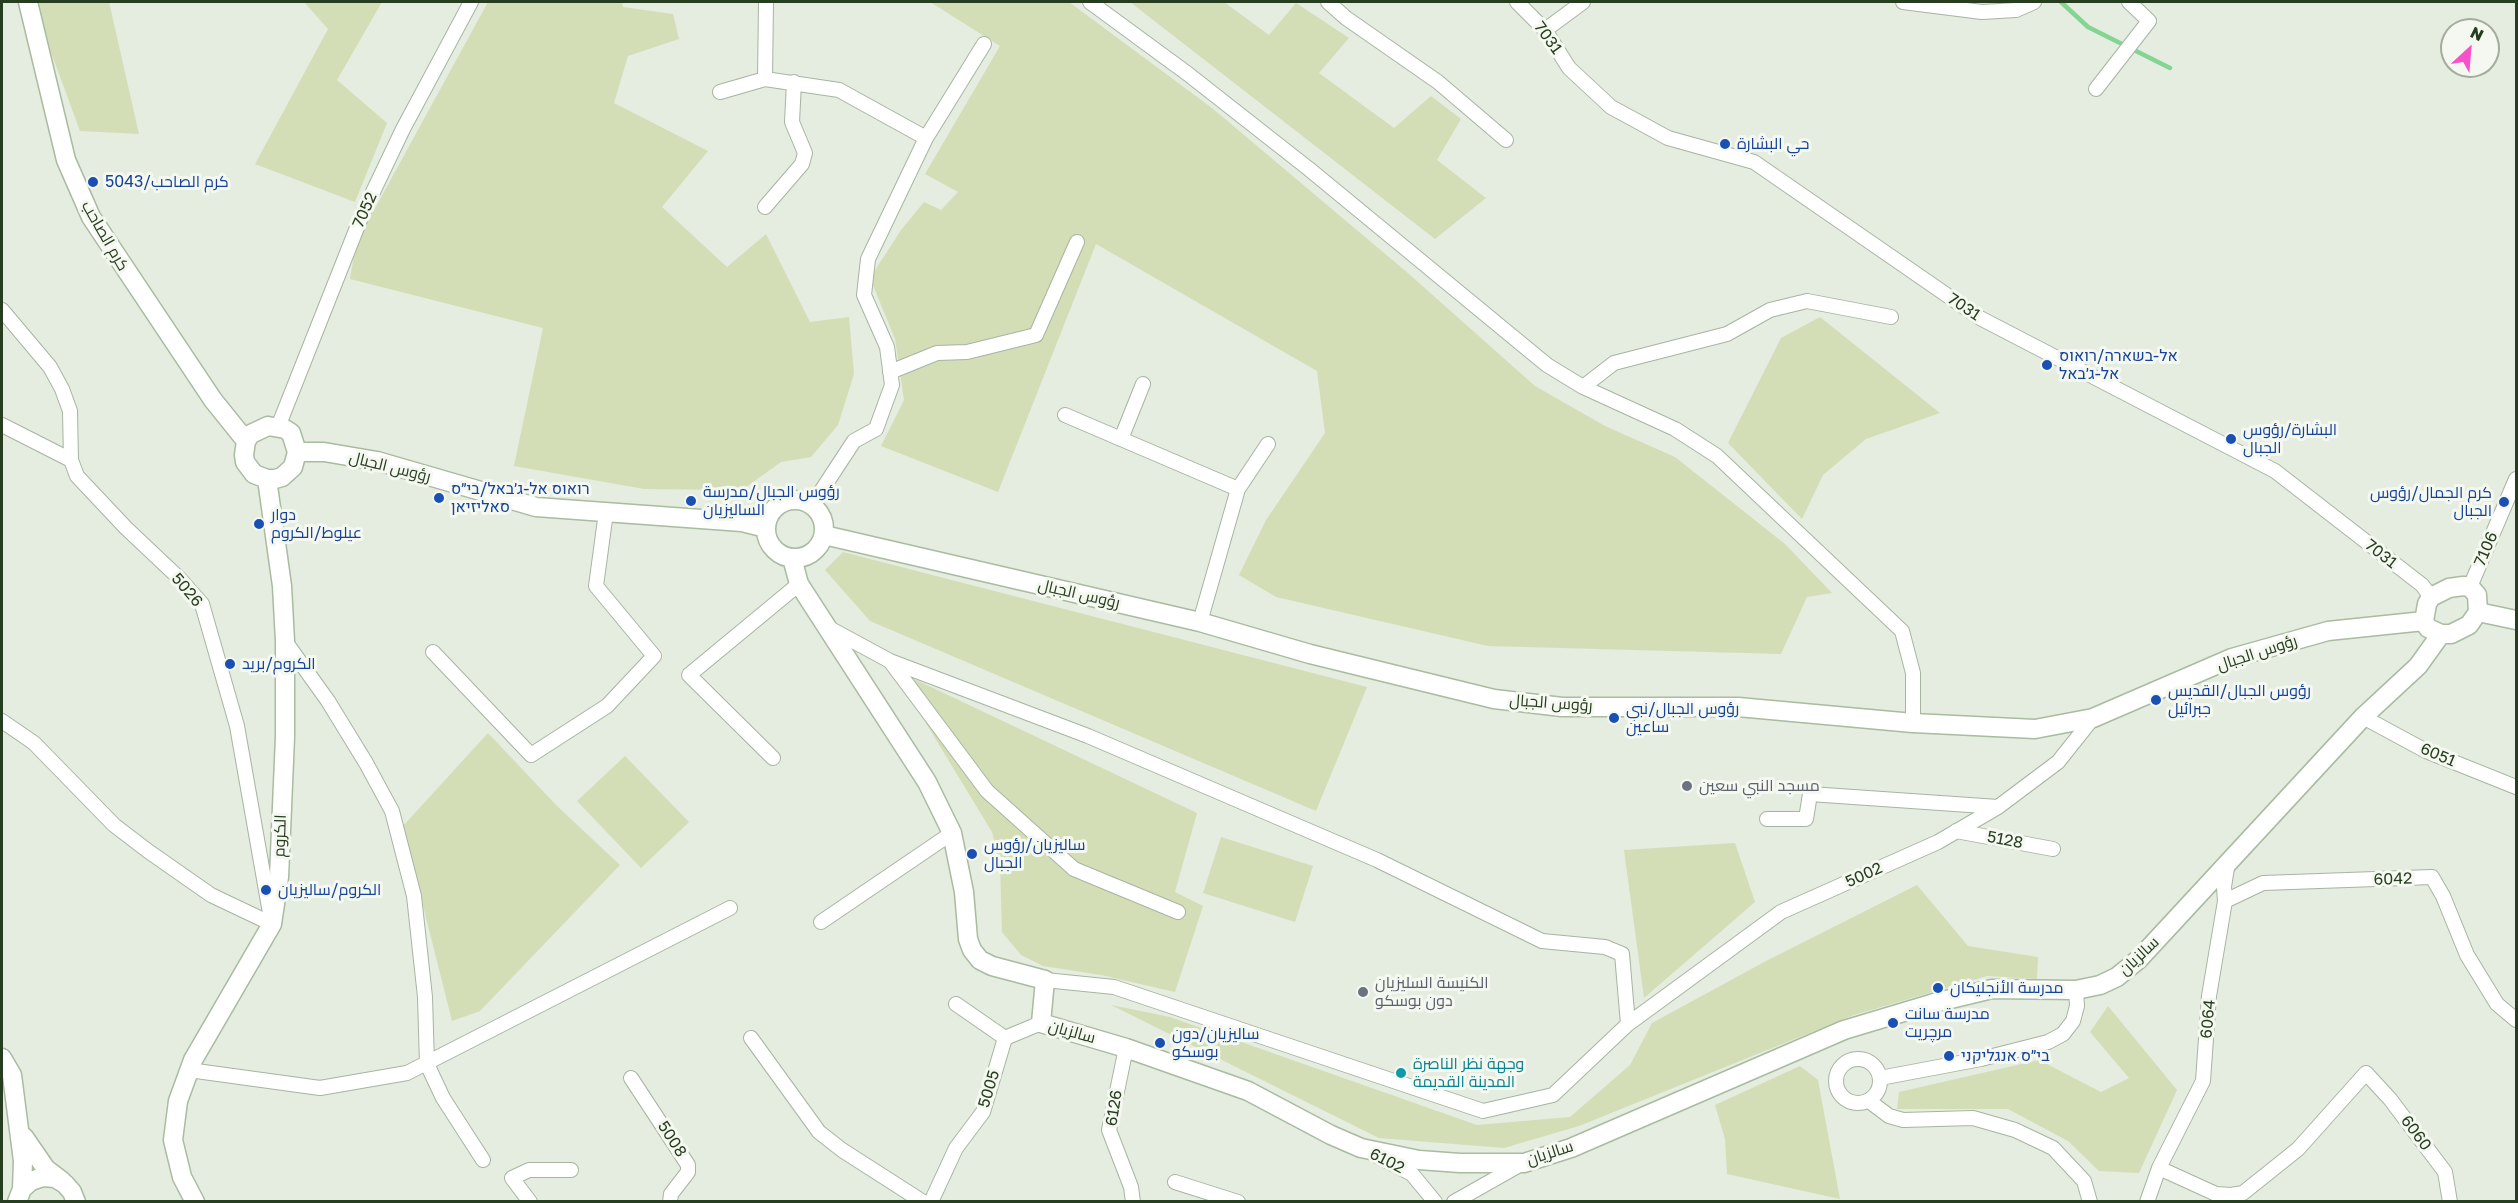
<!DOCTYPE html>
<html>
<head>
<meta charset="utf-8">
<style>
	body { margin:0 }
	#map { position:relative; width:2518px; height:1203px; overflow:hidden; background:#e5ece0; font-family:"Golos Text",sans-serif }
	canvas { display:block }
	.frame { position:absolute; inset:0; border:3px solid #273d1f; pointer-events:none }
	.north { position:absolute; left:2440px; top:18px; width:60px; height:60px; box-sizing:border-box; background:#f4f8f0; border:2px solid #a2ad9c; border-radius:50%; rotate:26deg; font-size:16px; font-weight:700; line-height:24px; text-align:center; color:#273d1f }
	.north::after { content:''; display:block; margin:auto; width:21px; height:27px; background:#f950cb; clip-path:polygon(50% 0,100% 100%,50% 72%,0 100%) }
</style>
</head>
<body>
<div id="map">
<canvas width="2518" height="1203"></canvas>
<div class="frame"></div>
<div class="north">N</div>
</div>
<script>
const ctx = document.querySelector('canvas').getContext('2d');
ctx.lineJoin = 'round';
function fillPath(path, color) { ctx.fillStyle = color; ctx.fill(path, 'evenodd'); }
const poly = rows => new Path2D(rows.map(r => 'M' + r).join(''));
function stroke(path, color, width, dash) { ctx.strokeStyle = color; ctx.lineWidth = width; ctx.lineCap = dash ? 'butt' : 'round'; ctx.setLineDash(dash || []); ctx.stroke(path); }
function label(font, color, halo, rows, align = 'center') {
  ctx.font = font + ' "Golos Text",Cairo,Heebo,sans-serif'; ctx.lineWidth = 6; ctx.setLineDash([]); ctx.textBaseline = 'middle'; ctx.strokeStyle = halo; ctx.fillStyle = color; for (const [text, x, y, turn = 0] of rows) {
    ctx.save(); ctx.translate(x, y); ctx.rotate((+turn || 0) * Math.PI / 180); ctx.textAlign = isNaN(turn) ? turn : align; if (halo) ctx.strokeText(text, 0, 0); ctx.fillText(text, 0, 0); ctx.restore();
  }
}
fillPath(poly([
	[42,2,109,2,139,134,80,131,34,6],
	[304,2,382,2,337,80,387,123,355,202,255,164,328,29],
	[488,2,622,2,623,7,673,14,679,39,628,56,614,103,708,151,662,207,727,267,766,234,810,322,849,317,854,374,838,425,811,457,781,462,742,490,644,489,514,466,543,328,350,279,356,243],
	[930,2,1069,2,1212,108,1409,274,1535,386,1605,426,1675,457,1785,544,1832,593,1807,597,1781,654,1488,646,1276,597,1239,575,1266,520,1325,433,1317,371,1096,244,998,492,881,446,904,400,895,339,870,278,901,230,924,202,941,210,958,192,925,174,1000,46],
	[1130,2,1224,2,1269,35,1296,3,1349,38,1319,73,1394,128,1431,96,1461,119,1437,160,1486,198,1435,239],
	[1820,317,1940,413,1866,439,1823,475,1802,519,1728,443,1781,338],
	[843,552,1367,687,1316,811,870,621,825,570],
	[893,669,1197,813,1175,892,1203,906,1175,992,1101,975,1043,966,1021,955,1002,932,1000,864,992,832],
	[488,733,557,806,620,865,480,1011,452,1021,403,826],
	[625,756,689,822,641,868,577,801],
	[1221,837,1313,866,1295,922,1203,893],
	[1735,843,1755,902,1644,998,1624,850],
	[1917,885,1968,946,2038,957,2037,979,1987,976,1854,1015,1579,1126,1504,1148,1379,1138,1111,1005,1170,1017,1477,1125,1570,1117,1630,1065,1652,1023,1766,961],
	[2108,1006,2177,1090,2139,1173,2099,1171,2068,1141,2008,1109,1897,1109,1899,1092,2039,1060,2101,1092,2129,1078,2090,1032],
	[1800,1066,1818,1080,1840,1199,1727,1174,1725,1139,1715,1105]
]), '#d3deb7');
stroke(poly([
	[2061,2,2088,27,2170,68]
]), '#84d492', 4.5);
const street = poly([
	[1090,2,1188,74,1309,169,1547,365,1583,387,1675,429,1717,456,1902,631,1913,673,1913,723],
	[1328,2,1346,18,1438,82,1506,140],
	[1517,2,1545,30,1569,68,1611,107,1668,138,1754,162,1980,318,2275,471,2422,585,2431,597],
	[1903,2,1982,12,2016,10,2034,2],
	[1545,30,1583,2],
	[765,79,766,2],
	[2096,89,2149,21,2129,2],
	[720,92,765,79,839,90,926,138],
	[765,207,802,164,805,153,792,122,794,82],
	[2,310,50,367,62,389,70,411,71,460,77,476,126,528,179,578,202,604,237,726,270,913],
	[890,372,937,353,967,352,1036,335,1077,242],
	[1583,387,1614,363,1727,334,1770,310,1807,301,1891,317],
	[1065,415,1238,489],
	[2,425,71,460],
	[278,427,362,215,403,129,471,2],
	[1121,439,1143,384],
	[812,505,854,441,876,429,892,385,887,347,864,295,868,259,926,138,984,44],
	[2470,587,2516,479],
	[1200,622,1238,489,1268,444],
	[829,628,890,661,1088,736,1377,860,1542,941,1605,947,1622,954,1628,1024,1553,1095,1483,1111,1114,987,1045,980],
	[285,641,328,701,366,763,392,811,414,896,425,997,427,1064,443,1098,483,1160],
	[433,652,531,755,607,706,654,656,596,586,606,512],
	[890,661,987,791,1074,869,1178,912],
	[2363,717,2426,751,2516,787],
	[2,721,34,743,114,825,148,851,211,895,272,924],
	[773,758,689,675,799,584],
	[1767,819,1806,819,1810,794,1998,807],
	[1956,831,2053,849],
	[2225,901,2263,883,2432,877,2443,896,2467,955,2497,1004,2516,1020],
	[821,922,952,833],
	[956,1004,1005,1038],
	[1628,1024,1781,912,1938,842,1998,807,2058,762,2093,718],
	[751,1038,819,1132,842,1150,923,1202],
	[1126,1048,1109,1130,1131,1187,1133,1202],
	'1836 1081a22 22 0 1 1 44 0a22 22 0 1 1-44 0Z',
	[189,1070,320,1088,407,1073,730,908],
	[631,1078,688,1165,688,1172,671,1194,670,1202],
	[1880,1078,1981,1059,2048,1042,2063,1034,2073,1021,2077,1006,2076,990],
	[1869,1101,1889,1116,1903,1120,1973,1118,2015,1130,2053,1148,2084,1181,2090,1202],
	[1377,1156,1412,1174,1435,1202],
	[2159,1168,2216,1194,2231,1195,2243,1193,2298,1149,2366,1073,2390,1099,2445,1172,2450,1202],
	[1175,1182,1238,1202],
	[530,1202,512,1178,529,1170,571,1170],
	[931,1202,956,1148,983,1112,1005,1038,1041,1023],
	[1454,1202,1523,1163],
	[2147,1202,2159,1168,2203,1081,2209,996,2225,901,2224,887,2228,861]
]);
const secondary = poly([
	[28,2,66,160,91,217,213,400,246,441],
	[268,426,285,429,291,433,297,452,293,467,282,477,275,479,267,479,254,474,245,462,244,455,246,441,251,434,268,426],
	[297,452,324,452,377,461,536,507,742,522,766,528],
	'766 529a29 29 0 1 1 58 0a29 29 0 1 1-58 0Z',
	[824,535,1200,622,1310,654,1494,699,1562,707,1738,707,1913,723,2035,729,2093,718,2232,658,2328,631,2424,621],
	[792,558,799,584,927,782,952,833,964,892,968,939,972,950,980,960,992,966,1045,980,1041,1023,1126,1048,1248,1091,1331,1135,1361,1148,1419,1160,1460,1163,1524,1163,1571,1148,1844,1030,1934,1003,1992,989,2076,990,2100,985,2117,977,2139,959,2363,717,2418,666,2441,634],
	[2463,586,2470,587,2477,595,2478,612,2469,625,2451,634,2441,634,2428,628,2424,621,2427,604,2431,597,2449,588,2463,586],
	[2478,612,2516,620],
	[2,1058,12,1075,23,1161,22,1189],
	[24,1137,46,1169,62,1181],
	[17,1202,22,1189,31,1181,43,1177,55,1178,65,1184,72,1192,76,1202],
	[195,1202,182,1177,173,1140,178,1101,193,1060,272,924,279,877,285,737,285,641,282,586,267,479]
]);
stroke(street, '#a8b4a2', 16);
stroke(secondary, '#a9bba0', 21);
stroke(street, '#fff', 14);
stroke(secondary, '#fff', 18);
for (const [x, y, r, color] of [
	[1725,144,6,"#1a4fb4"],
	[93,182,6,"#1a4fb4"],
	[2047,365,6,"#1a4fb4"],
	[2231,439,6,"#1a4fb4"],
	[439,498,6,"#1a4fb4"],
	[691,501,6,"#1a4fb4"],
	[2504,502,6,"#1a4fb4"],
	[259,524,6,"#1a4fb4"],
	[230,664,6,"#1a4fb4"],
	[2156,700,6,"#1a4fb4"],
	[1614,718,6,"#1a4fb4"],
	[1687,786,6,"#6b7280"],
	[972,854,6,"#1a4fb4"],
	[266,890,6,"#1a4fb4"],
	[1938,988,6,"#1a4fb4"],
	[1363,992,6,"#6b7280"],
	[1893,1023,6,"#1a4fb4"],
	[1160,1043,6,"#1a4fb4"],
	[1949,1056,6,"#1a4fb4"],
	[1401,1073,6,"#0f9aa8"]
]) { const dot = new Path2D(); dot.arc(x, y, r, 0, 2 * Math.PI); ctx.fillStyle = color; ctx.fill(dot); stroke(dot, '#f4f8f0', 2); }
label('16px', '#273d1f', '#f4f8f0', [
	["7031",1548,38,54],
	["7052",365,210,-66],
	["كرم الصاحب",105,236,60],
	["7031",1964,307,34],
	["رؤوس الجبال",390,467,14],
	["7106",2486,549,-67],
	["7031",2381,554,38],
	["5026",187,590,50],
	["رؤوس الجبال",1079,594,13],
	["رؤوس الجبال",2257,653,-18],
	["رؤوس الجبال",1551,703,4],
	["6051",2438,755,23],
	["الكروم",280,836,-88],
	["5128",2005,840,11],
	["5002",1864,875,-24],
	["6042",2393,879,-2],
	["سالزيان",2139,956,-43],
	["6064",2208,1019,-85],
	["سالزيان",1072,1032,16],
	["5005",989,1089,-73],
	["6126",1114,1108,-81],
	["6060",2416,1133,53],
	["5008",672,1139,57],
	["سالزيان",1550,1153,-18],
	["6102",1387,1161,27]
]);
label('16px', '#164399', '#f4f8f0', [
	["حي البشارة",1737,144],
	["كرم الصاحب/5043",105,182],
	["אל-בשארה/רואוס",2059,356],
	["אל-ג׳באל",2059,374],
	["البشارة/رؤوس",2243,430],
	["الجبال",2243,448],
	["רואוס אל-ג׳באל/בי״ס",451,489],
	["סאליזיאן",451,507],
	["رؤوس الجبال/مدرسة",703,492],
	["الساليزيان",703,510],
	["كرم الجمال/رؤوس",2492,493,"right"],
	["الجبال",2492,511,"right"],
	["دوار",271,515],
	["عيلوط/الكروم",271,533],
	["الكروم/بريد",242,664],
	["رؤوس الجبال/القديس",2168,691],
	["جبرائيل",2168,709],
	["رؤوس الجبال/نبي",1626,709],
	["ساعين",1626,727],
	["ساليزيان/رؤوس",984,845],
	["الجبال",984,863],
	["الكروم/ساليزيان",278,890],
	["مدرسة الأنجليكان",1950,988],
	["مدرسة سانت",1905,1014],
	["مرچريت",1905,1032],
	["ساليزيان/دون",1172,1034],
	["بوسكو",1172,1052],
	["בי״ס אנגליקני",1961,1056]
], 'left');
label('16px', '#5b616d', '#f4f8f0', [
	["مسجد النبي سعين",1699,786],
	["الكنيسة السليزيان",1375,983],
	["دون بوسكو",1375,1001]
], 'left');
label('16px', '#0d838f', '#f4f8f0', [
	["وجهة نظر الناصرة",1413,1064],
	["المدينة القديمة",1413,1082]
], 'left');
</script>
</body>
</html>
